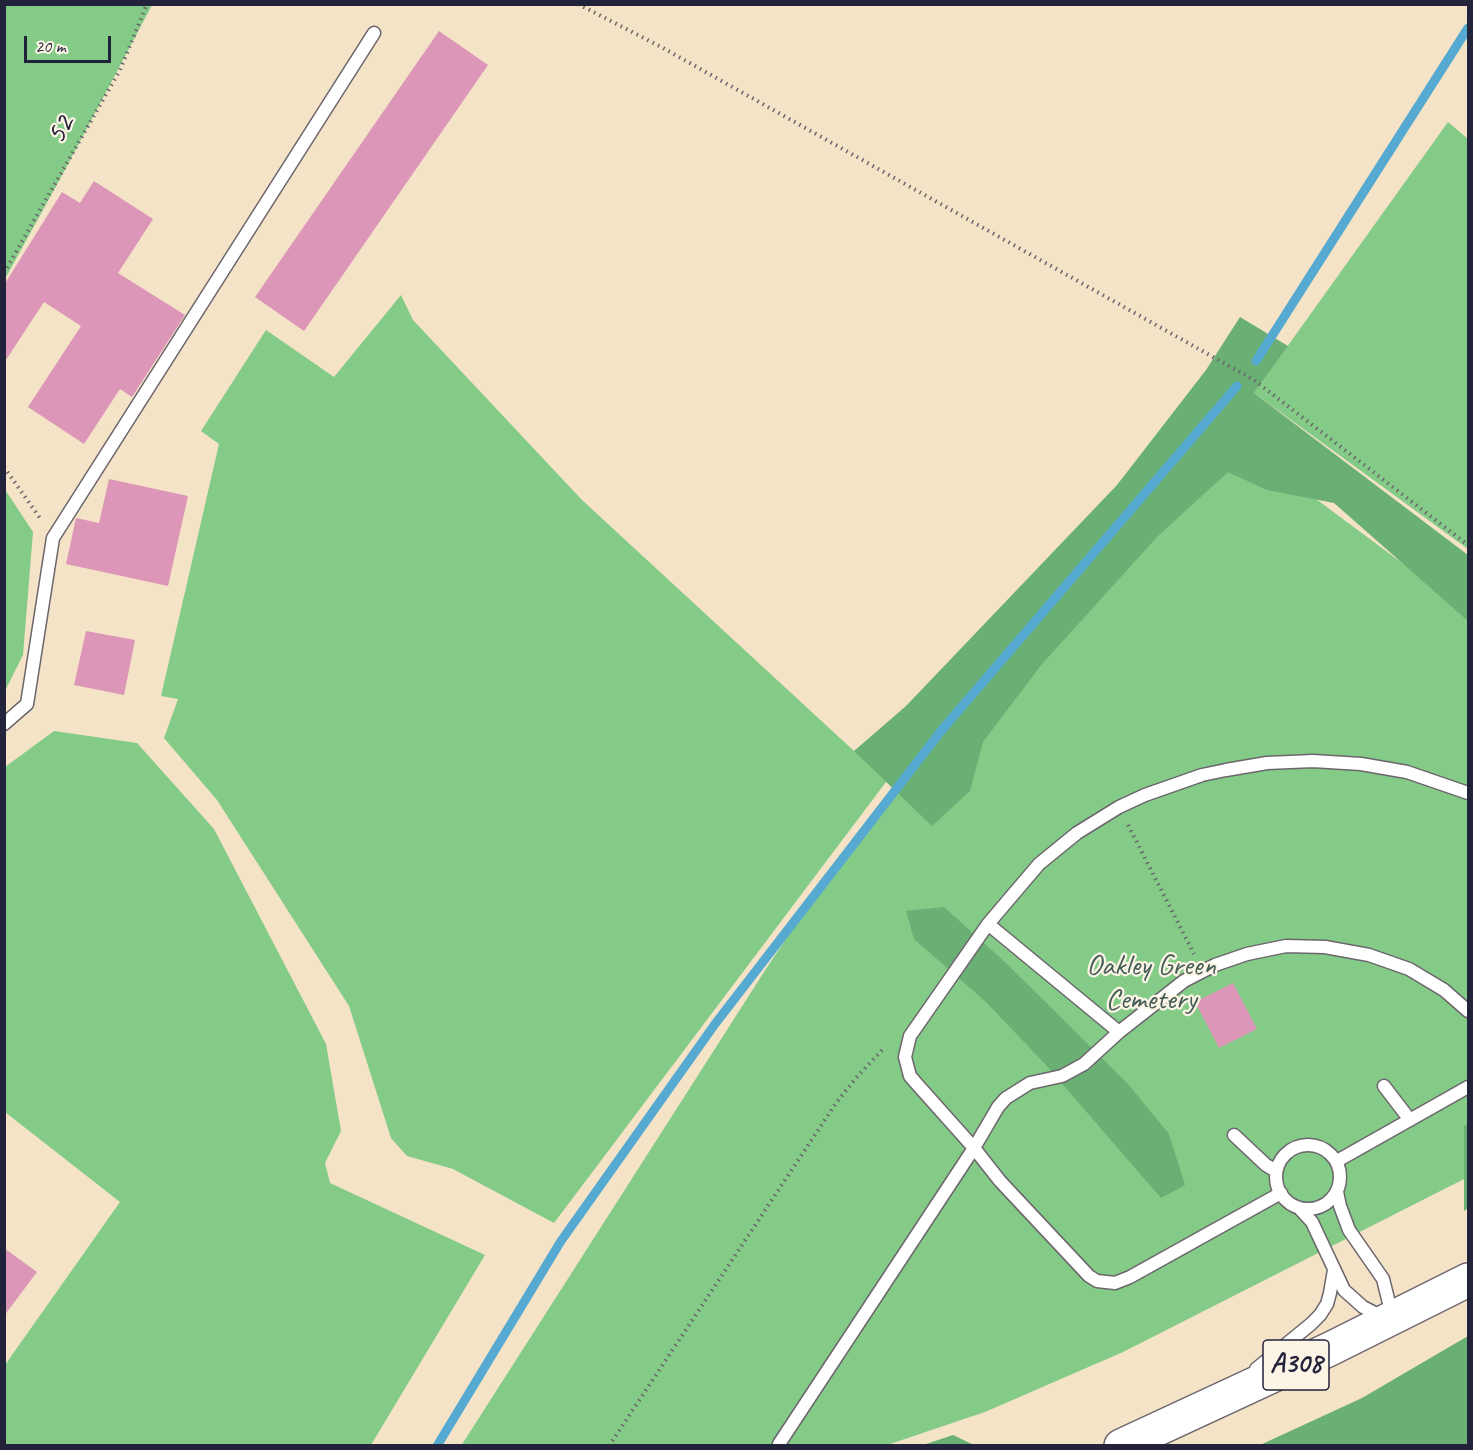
<!DOCTYPE html>
<html>
<head>
<meta charset="utf-8">
<style>
	body { margin:0 }
	#map { position:relative; width:1473px; height:1450px; overflow:hidden; background:#f4e3c7; font-family:Caveat,sans-serif }
	canvas { display:block }
	.frame { position:absolute; inset:0; border:6px solid #22223b; pointer-events:none }
	.scale { position:absolute; left:24px; top:36px; width:87px; height:27px; box-sizing:border-box; border:3px solid #22223b; border-top:0; padding-left:8px; font-size:18px; line-height:21px; white-space:nowrap; color:#22223b; -webkit-text-stroke:4px #fcf5e5; paint-order:stroke }
</style>
</head>
<body>
<div id="map">
<canvas width="1473" height="1450"></canvas>
<div class="frame"></div>
<div class="scale">20 m</div>
</div>
<script>
const ctx = document.querySelector('canvas').getContext('2d');
ctx.lineJoin = 'round';
function fillPath(path, color) { ctx.fillStyle = color; ctx.fill(path, 'evenodd'); }
const poly = rows => new Path2D(rows.map(r => 'M' + r).join(''));
function stroke(path, color, width, dash) { ctx.strokeStyle = color; ctx.lineWidth = width; ctx.lineCap = dash ? 'butt' : 'round'; ctx.setLineDash(dash || []); ctx.stroke(path); }
function label(font, color, halo, rows, align = 'center') {
  ctx.font = font + ' Caveat,sans-serif'; ctx.lineWidth = 4.5; ctx.setLineDash([]); ctx.textBaseline = 'middle'; ctx.strokeStyle = halo; ctx.fillStyle = color; for (const [text, x, y, turn = 0] of rows) {
    ctx.save(); ctx.translate(x, y); ctx.rotate((+turn || 0) * Math.PI / 180); ctx.textAlign = isNaN(turn) ? turn : align; if (halo) ctx.strokeText(text, 0, 0); ctx.fillText(text, 0, 0); ctx.restore();
  }
}
fillPath(poly([
	[5,4,152,5,66,168,5,279],
	[1448,122,1468,139,1468,549,1254,393],
	[401,295,413,320,582,500,854,751,898,766,554,1223,453,1169,407,1156,391,1138,349,1006,217,800,164,738,178,699,161,696,219,444,201,431,266,330,334,377],
	[1219,427,1468,612,1468,1177,1123,1352,985,1412,887,1445,461,1446,764,972,855,835,1009,672],
	[4,488,33,532,23,655,5,691],
	[54,731,137,743,214,829,326,1044,341,1131,325,1163,330,1183,485,1255,371,1445,5,1445,5,1365,120,1202,5,1112,5,767]
]), '#83cb87');
fillPath(poly([
	[1240,317,1288,346,1254,393,1468,555,1468,621,1334,503,1267,490,1228,472,1158,536,1042,664,983,742,970,791,932,826,854,751,906,706,1117,485,1206,370],
	[944,907,1006,963,1128,1084,1169,1134,1185,1185,1161,1198,1046,1065,986,1002,914,939,906,911],
	[1468,1123,1468,1208,1464,1211,1464,1126],
	[1468,1336,1468,1445,1260,1445,1362,1398],
	[953,1435,974,1445,923,1445]
]), '#6aaf74');
stroke(poly([
	[1256,361,1468,28],
	[437,1446,561,1241,715,1024,941,731,1237,386]
]), '#56a9d1', 9);
fillPath(poly([
	[439,31,488,65,304,331,255,297],
	[94,181,153,219,118,273,185,315,132,397,120,389,84,444,28,407,81,326,44,302,4,363,4,285,62,192,80,203],
	[109,479,188,496,168,586,66,564,76,518,99,523],
	[86,631,135,640,124,695,74,685],
	[1233,983,1257,1029,1219,1048,1195,1002],
	[4,1248,37,1272,4,1316]
]), '#dc96b7');
const service = poly([
	[4,724,27,704,53,538,374,33],
	[988,924,1119,1032],
	[1384,1086,1410,1120],
	[1234,1135,1266,1165,1276,1171],
	'1276 1177a32 32 0 1 1 64 0a32 32 0 1 1-64 0Z',
	[1337,1161,1468,1087],
	[1281,1193,1130,1277,1115,1283,1097,1281,1089,1276,1000,1181,974,1148,916,1083,910,1076,905,1057,910,1036,988,924,1039,864,1077,833,1119,807,1145,795,1202,775,1226,770,1267,763,1313,761,1361,764,1407,772,1468,793],
	[1299,1208,1312,1222,1344,1290,1363,1307,1388,1320,1390,1307,1383,1279,1349,1230,1340,1206,1337,1192],
	[1256,1369,1311,1324,1320,1315,1327,1304,1330,1293,1334,1270],
	[779,1444,974,1148,998,1107,1006,1098,1030,1083,1062,1076,1084,1064,1119,1032,1184,981,1215,965,1247,954,1286,946,1325,947,1369,955,1409,969,1444,990,1468,1011]
]);
const primary = poly([
	[1121,1446,1330,1349,1468,1280]
]);
stroke(service, '#6c666c', 15);
stroke(primary, '#6c666c', 36);
stroke(poly([
	[578,4,663,48,1254,380,1468,545],
	[4,273,120,70,147,4],
	[4,467,42,521],
	[1128,825,1194,954],
	[609,1446,836,1103,856,1078,885,1047]
]), '#6c666c', 4, [1.5, 4.5]);
stroke(service, '#fff', 12);
stroke(primary, '#fff', 33);
for (const [x, y, w] of [
	[1296,1365,66]
]) { const box = new Path2D(); box.roundRect(x - w / 2, y - 25, w, 50, 4.5); ctx.fillStyle = '#fcf5e5'; ctx.fill(box); stroke(box, '#22223b', 1.5); }
label('bold 28px', '#22223b', null, [
	["A308",1296,1365]
]);
label('30px', '#22223b', '#fcf5e5', [
	["52",61,130,-60]
]);
label('30px', '#445d56', '#fcf5e5', [
	["Oakley Green",1151,966],
	["Cemetery",1151,1000]
]);
</script>
</body>
</html>
